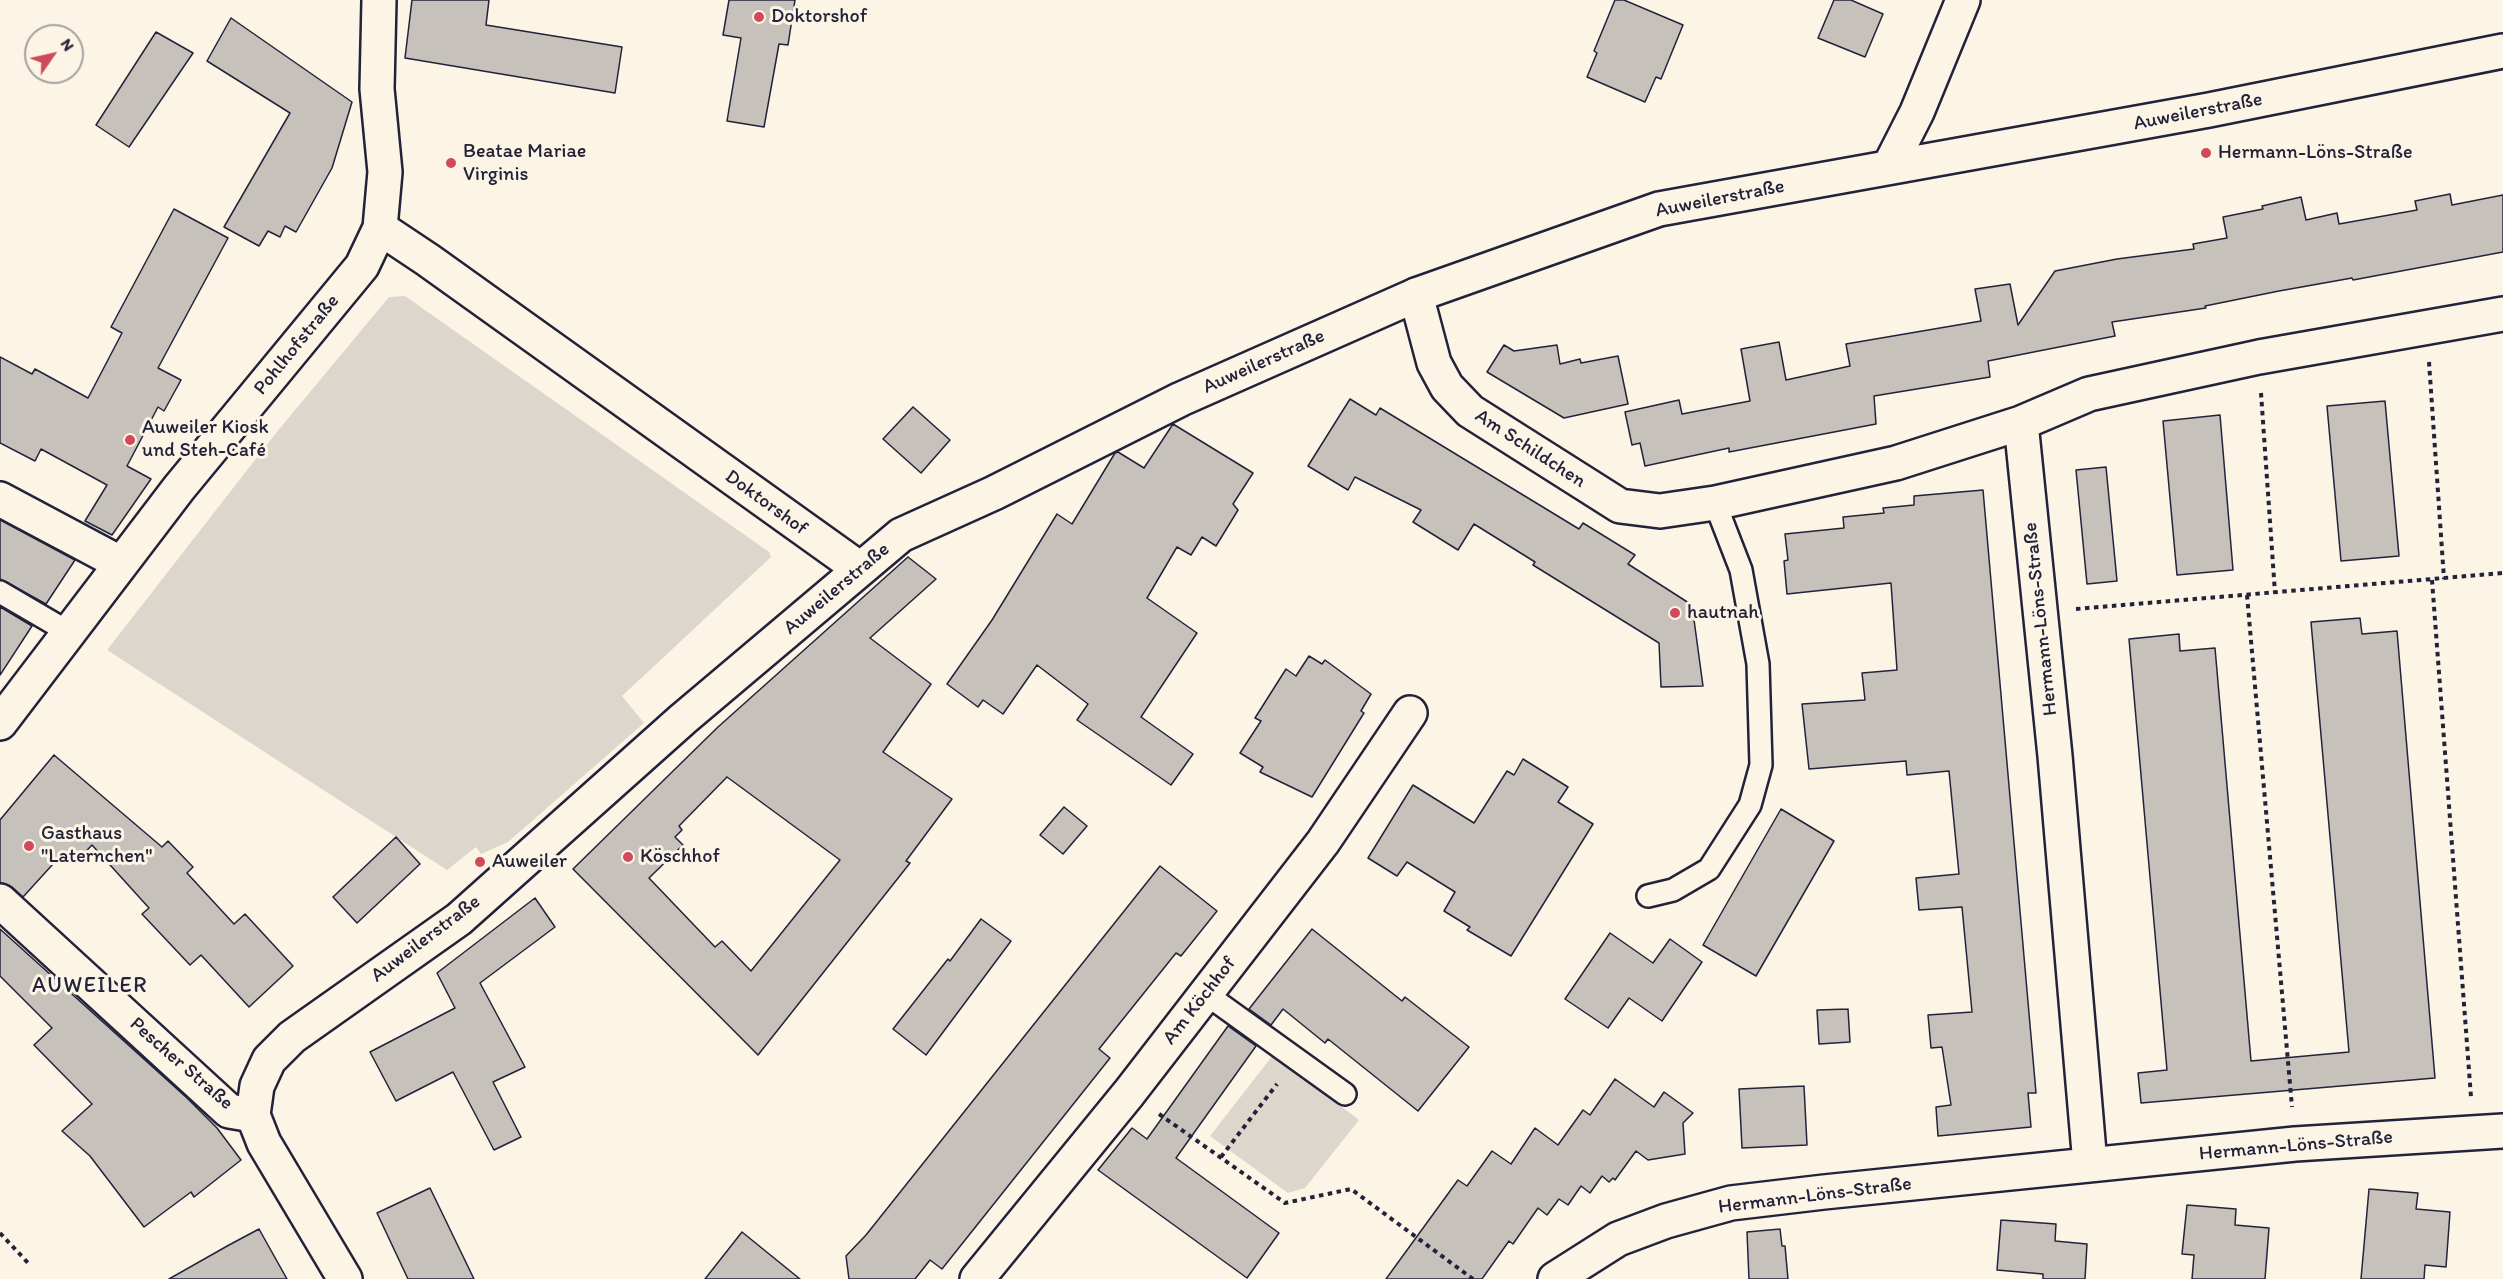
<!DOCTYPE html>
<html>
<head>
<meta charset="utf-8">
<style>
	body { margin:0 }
	#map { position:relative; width:2503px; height:1279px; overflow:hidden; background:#fcf5e5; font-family:Itim,sans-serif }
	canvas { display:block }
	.north { position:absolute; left:24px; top:24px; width:60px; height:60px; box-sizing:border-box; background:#fcf5e5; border:2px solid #a5a1a1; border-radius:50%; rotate:56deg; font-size:16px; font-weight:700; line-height:24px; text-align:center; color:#22223b }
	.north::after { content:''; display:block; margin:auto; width:21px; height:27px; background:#d1495b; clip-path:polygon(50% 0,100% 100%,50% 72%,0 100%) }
</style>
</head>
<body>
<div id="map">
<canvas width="2503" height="1279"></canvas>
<div class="north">N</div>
</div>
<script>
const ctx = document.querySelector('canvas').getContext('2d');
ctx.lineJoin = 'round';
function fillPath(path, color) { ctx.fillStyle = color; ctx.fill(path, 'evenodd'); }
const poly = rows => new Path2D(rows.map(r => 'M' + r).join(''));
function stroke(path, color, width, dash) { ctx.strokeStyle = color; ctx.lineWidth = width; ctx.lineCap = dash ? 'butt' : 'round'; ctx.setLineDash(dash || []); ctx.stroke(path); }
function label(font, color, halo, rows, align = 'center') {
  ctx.font = font + ' Itim,sans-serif'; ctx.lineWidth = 6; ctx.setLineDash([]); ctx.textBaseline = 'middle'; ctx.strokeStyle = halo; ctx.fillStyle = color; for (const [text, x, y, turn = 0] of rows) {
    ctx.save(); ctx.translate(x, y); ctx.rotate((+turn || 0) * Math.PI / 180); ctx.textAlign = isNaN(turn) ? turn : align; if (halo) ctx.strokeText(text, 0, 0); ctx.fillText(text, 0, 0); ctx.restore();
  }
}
fillPath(poly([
	[405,296,769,552,771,557,622,696,644,723,508,842,481,854,476,847,447,870,107,650,276,433,389,297],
	[1273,1055,1359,1120,1305,1188,1288,1193,1210,1136]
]), '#dcd6cc');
const building = poly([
	[412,0,489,0,486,25,622,47,615,93,405,58,412,0],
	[729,0,795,0,788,45,779,44,764,127,727,121,741,38,723,35,729,0],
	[1615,0,1624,0,1683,25,1661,79,1656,77,1645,102,1587,77,1597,53,1594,51,1615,0],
	[1834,0,1851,0,1883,14,1865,57,1818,38,1834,0],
	[231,18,352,102,332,168,296,232,285,226,280,237,268,231,259,246,224,227,290,113,207,61,231,18],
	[156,32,193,53,129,147,96,125,156,32],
	[2450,194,2452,205,2503,195,2503,252,2353,280,2352,278,2279,291,2205,306,2206,308,2112,322,2115,336,1988,361,1990,377,1874,396,1876,424,1729,452,1729,448,1645,466,1640,443,1632,445,1625,412,1679,400,1682,414,1750,401,1741,349,1779,342,1786,380,1850,366,1846,344,1981,321,1975,289,2010,284,2018,325,2055,271,2117,259,2194,249,2193,244,2227,238,2223,217,2263,209,2262,206,2301,197,2306,220,2337,213,2339,224,2417,210,2415,201,2450,194],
	[174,209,228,238,158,368,181,380,164,411,158,407,127,466,151,479,112,535,85,521,107,485,41,449,35,461,0,443,0,357,32,374,35,369,88,398,122,333,111,327,174,209],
	[1504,345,1514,351,1557,345,1560,364,1580,359,1581,363,1618,356,1628,404,1564,418,1487,372,1504,345],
	[1350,399,1376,415,1380,408,1579,529,1583,523,1635,555,1628,564,1692,605,1703,686,1661,687,1659,643,1533,565,1535,562,1474,524,1458,550,1413,522,1421,510,1355,477,1348,490,1308,466,1350,399],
	[2385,401,2399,556,2341,561,2327,406,2385,401],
	[913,407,950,440,921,473,883,439,913,407],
	[2220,415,2233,570,2177,575,2163,421,2220,415],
	[1173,424,1253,473,1233,504,1238,510,1216,546,1202,537,1191,555,1177,547,1147,598,1197,633,1141,717,1193,754,1171,785,1077,720,1088,704,1037,665,1003,714,983,700,978,707,947,684,992,620,1057,514,1072,524,1115,453,1118,452,1144,468,1173,424],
	[2106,467,2117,581,2087,584,2076,470,2106,467],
	[1983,490,2036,1093,2028,1093,2031,1127,1938,1136,1936,1107,1951,1105,1942,1047,1931,1048,1928,1015,1972,1012,1962,907,1919,910,1916,878,1959,874,1949,771,1907,775,1906,761,1809,769,1802,704,1865,700,1862,673,1897,670,1891,583,1787,594,1784,561,1788,560,1785,534,1844,528,1843,517,1884,513,1883,508,1914,505,1914,496,1983,490],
	[0,520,75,560,46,604,0,579,0,520],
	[908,557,936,579,870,638,931,684,883,752,952,799,906,861,910,863,758,1055,573,869,718,727,908,557],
	[727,777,840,860,751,971,722,941,715,947,649,878,683,845,675,837,682,830,679,826,727,777],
	[0,607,32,626,0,675,0,607],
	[2360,618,2362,634,2397,631,2435,1078,2141,1103,2138,1073,2167,1070,2129,639,2179,634,2180,651,2215,648,2251,1061,2349,1052,2311,622,2360,618],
	[1309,656,1322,664,1325,660,1371,694,1361,711,1364,713,1312,797,1260,772,1263,767,1240,753,1261,721,1255,718,1286,669,1296,676,1309,656],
	[54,755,162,847,168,841,193,867,187,873,234,924,245,914,293,966,249,1007,201,955,190,965,142,914,149,908,92,845,76,862,64,852,23,897,12,887,0,883,0,820,54,755],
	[1523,759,1568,787,1558,802,1593,824,1511,956,1467,930,1470,927,1444,911,1455,892,1407,862,1397,876,1368,858,1413,785,1474,823,1507,771,1514,775,1523,759],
	[1064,807,1087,826,1063,854,1040,835,1064,807],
	[1781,809,1834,841,1756,976,1703,945,1781,809],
	[396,837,420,864,357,923,333,897,396,837],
	[1160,866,1217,911,1181,956,1176,953,1099,1049,1110,1058,942,1269,930,1260,915,1279,849,1279,846,1256,866,1235,1160,866],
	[535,898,555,927,480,983,525,1067,493,1082,521,1137,494,1150,453,1072,396,1101,370,1052,455,1008,437,973,535,898],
	[981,919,1011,941,926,1055,893,1029,948,959,950,961,981,919],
	[0,929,187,1098,217,1128,241,1160,194,1197,191,1192,144,1227,90,1156,62,1131,92,1104,34,1045,52,1028,0,976,0,929],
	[1312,929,1402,1001,1405,997,1469,1047,1418,1111,1328,1039,1325,1043,1283,1009,1271,1025,1249,1009,1312,929],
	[1610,933,1653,963,1670,939,1702,962,1662,1021,1629,998,1608,1028,1565,999,1610,933],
	[1848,1009,1850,1042,1819,1044,1817,1010,1848,1009],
	[1228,1026,1256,1046,1176,1158,1279,1233,1247,1278,1098,1170,1132,1128,1147,1139,1228,1026],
	[1615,1079,1654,1107,1664,1092,1693,1113,1683,1123,1685,1154,1648,1160,1636,1151,1615,1180,1613,1178,1609,1182,1602,1176,1590,1193,1581,1186,1568,1205,1559,1199,1547,1215,1538,1208,1513,1244,1509,1241,1482,1279,1386,1279,1458,1180,1467,1186,1492,1151,1511,1164,1535,1128,1558,1145,1583,1110,1590,1115,1615,1079],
	[1804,1086,1807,1145,1742,1148,1739,1089,1804,1086],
	[430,1188,474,1279,408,1279,377,1213,430,1188],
	[2369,1189,2418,1193,2416,1209,2450,1212,2446,1267,2425,1265,2424,1279,2361,1279,2369,1189],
	[2187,1205,2236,1209,2235,1225,2269,1228,2265,1279,2192,1279,2194,1255,2182,1254,2187,1205],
	[2001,1220,2056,1224,2055,1241,2087,1244,2085,1279,2043,1279,2043,1274,1997,1270,2001,1220],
	[259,1229,287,1279,169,1279,229,1245,259,1229],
	[1780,1229,1782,1246,1785,1246,1788,1279,1749,1279,1747,1232,1780,1229],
	[742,1232,800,1279,705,1279,742,1232]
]);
fillPath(building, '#c6c1bb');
stroke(building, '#22223b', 1.5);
const lane = poly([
	[0,592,70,633],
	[1648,896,1673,890,1709,869,1750,805,1761,765,1758,664,1741,570,1715,503],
	[1206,994,1345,1094]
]);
const street = poly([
	[1889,167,1917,112,1963,0],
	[1416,295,1434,363,1447,387,1470,411,1620,506,1660,511,1715,503,1896,463,2021,423,2089,394,2259,357,2503,314],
	[2021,423,2055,756,2090,1164],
	[0,499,120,563],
	[0,901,229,1111,253,1115],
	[977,1279,1129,1093,1323,842,1410,713],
	[1555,1279,1618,1239,1666,1221,1731,1203,1824,1192,2295,1144,2503,1131]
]);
const secondary = poly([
	[380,228,428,260,860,569],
	[0,723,179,488,362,266,380,228,385,172,377,89,379,0],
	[345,1279,264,1143,253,1115,257,1086,269,1060,292,1037,459,919,683,719,901,535,994,493,1181,399,1416,295,1659,209,2209,110,2503,51]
]);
stroke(lane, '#22223b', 26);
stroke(street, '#22223b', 38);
stroke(secondary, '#22223b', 38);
stroke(poly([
	[2429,362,2444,579],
	[2261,393,2275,593],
	[2432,580,2471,1097],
	[2247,595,2292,1107],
	[2076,609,2503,573],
	[1159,1114,1285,1203,1351,1189,1473,1279],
	[1221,1157,1277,1084],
	[0,1233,30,1265]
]), '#22223b', 4, [4.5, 4.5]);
stroke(lane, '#fcf5e5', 21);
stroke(street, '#fcf5e5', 33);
stroke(secondary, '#fcf5e5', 33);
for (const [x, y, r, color] of [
	[759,17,6,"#d1495b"],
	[2206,153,6,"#d1495b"],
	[451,163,6,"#d1495b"],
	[130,440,6,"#d1495b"],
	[1675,613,6,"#d1495b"],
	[29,846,6,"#d1495b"],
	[628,857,6,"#d1495b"],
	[480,862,6,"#d1495b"]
]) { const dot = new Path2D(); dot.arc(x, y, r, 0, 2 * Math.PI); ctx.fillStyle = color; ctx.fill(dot); stroke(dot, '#fcf5e5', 2); }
label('20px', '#22223b', '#fcf5e5', [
	["Doktorshof",771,17],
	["Beatae Mariae",463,152],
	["Virginis",463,175],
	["Hermann-Löns-Straße",2218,153],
	["Auweiler Kiosk",142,428],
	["und Steh-Café",142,451],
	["hautnah",1687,613],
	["Gasthaus",41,834],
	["\"Laternchen\"",41,857],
	["Köschhof",640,857],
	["Auweiler",492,862]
], 'left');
label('20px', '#22223b', '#fcf5e5', [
	["Auweilerstraße",2198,112,-11],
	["Auweilerstraße",1720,199,-11],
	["Pohlhofstraße",297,345,-51],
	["Auweilerstraße",1264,362,-24],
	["Am Schildchen",1530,449,33],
	["Doktorshof",766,503,36],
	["Auweilerstraße",837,589,-40],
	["Hermann-Löns-Straße",2041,619,-96],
	["Auweilerstraße",426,939,-37],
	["Am Köchhof",1200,1001,-52],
	["Pescher Straße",181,1064,41],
	["Hermann-Löns-Straße",2296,1146,-5],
	["Hermann-Löns-Straße",1815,1196,-7]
]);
ctx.letterSpacing = '1.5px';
label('22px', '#22223b', '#fcf5e5', [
	["AUWEILER",90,986]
]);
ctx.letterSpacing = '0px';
</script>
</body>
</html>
